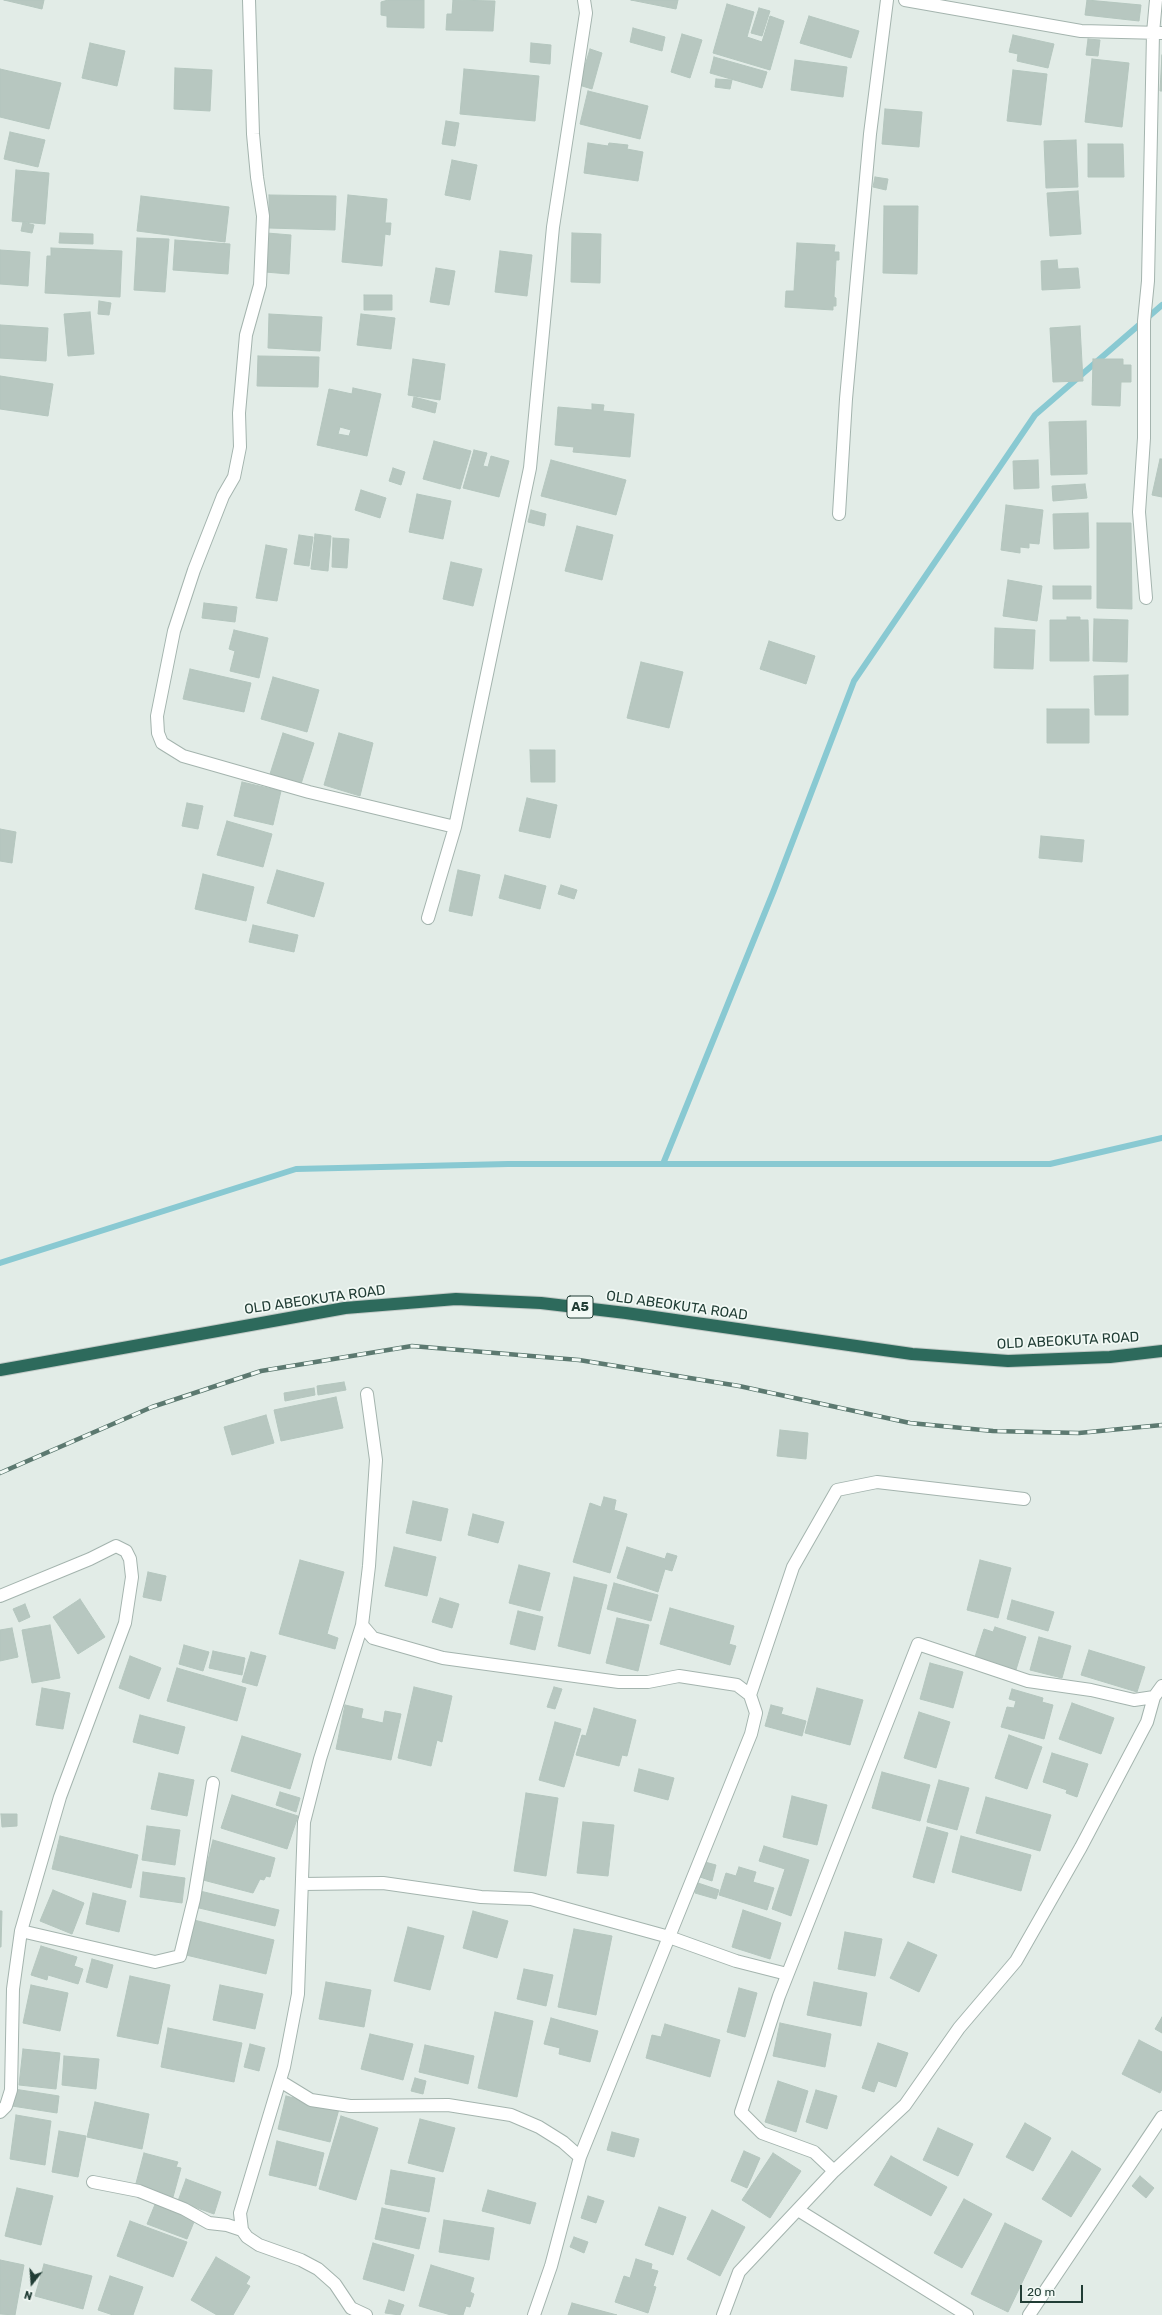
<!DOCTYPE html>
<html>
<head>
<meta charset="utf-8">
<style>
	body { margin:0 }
	#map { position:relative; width:1162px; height:2315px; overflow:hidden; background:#e2ece7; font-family:Rubik,sans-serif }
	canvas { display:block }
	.north { position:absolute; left:12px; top:2263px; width:40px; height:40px; -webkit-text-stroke:3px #f2f9f5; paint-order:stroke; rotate:197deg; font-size:11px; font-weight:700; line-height:16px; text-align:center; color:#213d35 }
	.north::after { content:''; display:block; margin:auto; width:14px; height:18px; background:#213d35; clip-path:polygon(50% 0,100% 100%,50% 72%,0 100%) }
	.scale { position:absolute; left:1020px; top:2285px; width:63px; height:18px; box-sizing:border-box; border:2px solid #213d35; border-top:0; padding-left:5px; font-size:12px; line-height:14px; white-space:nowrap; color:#213d35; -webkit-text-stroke:3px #f2f9f5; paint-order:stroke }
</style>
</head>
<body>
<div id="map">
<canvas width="1162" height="2315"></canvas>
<div class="north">N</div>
<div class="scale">20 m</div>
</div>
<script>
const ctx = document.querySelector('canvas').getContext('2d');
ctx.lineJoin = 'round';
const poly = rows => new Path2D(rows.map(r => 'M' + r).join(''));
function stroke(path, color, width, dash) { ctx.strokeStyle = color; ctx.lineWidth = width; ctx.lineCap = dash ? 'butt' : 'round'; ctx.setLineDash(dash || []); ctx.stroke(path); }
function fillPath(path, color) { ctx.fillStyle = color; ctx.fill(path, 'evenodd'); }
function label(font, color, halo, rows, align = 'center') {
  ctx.font = font + ' Rubik,sans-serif'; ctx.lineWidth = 3.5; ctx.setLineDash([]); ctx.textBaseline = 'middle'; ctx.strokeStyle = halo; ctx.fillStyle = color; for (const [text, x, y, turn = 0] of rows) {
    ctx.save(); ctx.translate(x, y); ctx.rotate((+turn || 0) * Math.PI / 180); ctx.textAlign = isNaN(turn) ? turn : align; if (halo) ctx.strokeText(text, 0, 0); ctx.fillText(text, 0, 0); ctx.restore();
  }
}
stroke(poly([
	[663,1164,774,890,854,681,1035,415,1162,305],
	[0,1263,296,1169,508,1164,1050,1164,1162,1138]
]), '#89c9d2', 6);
const building = poly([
	[4,0,44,0,42,9,4,0],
	[388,0,424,0,424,28,387,27,387,16,381,15,381,2,388,0],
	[453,0,495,1,493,31,446,30,447,14,452,14,453,0],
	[631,0,678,0,676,9,631,0],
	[1087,0,1141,5,1139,21,1085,15,1087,0],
	[727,4,754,12,747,37,762,42,770,16,784,21,770,70,713,53,727,4],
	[759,8,770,11,762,36,751,33,759,8],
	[809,16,859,31,851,58,800,43,809,16],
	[633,28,665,37,662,51,630,42,633,28],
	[682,34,702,40,690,78,671,72,682,34],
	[1013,35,1054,44,1048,68,1017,61,1018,54,1009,52,1013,35],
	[1088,39,1100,40,1098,56,1086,55,1088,39],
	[90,43,125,51,117,86,82,78,90,43],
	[531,43,551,45,550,64,530,62,531,43],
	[590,49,602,53,592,89,579,85,590,49],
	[1162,55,1162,91,1160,91,1162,55],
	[714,57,767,72,762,88,710,73,714,57],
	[1092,59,1129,63,1122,127,1085,122,1092,59],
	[795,60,847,67,843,97,791,90,795,60],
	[175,68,212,70,210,111,174,109,175,68],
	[0,69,61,83,49,129,0,117,0,69],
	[464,69,539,76,535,121,460,114,464,69],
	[1013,70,1047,74,1041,125,1007,121,1013,70],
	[716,79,732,80,730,89,715,87,716,79],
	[588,91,648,106,640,139,580,124,588,91],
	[885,109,922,112,919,147,882,144,885,109],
	[446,121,459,123,455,146,442,144,446,121],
	[10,132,45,140,38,167,4,159,10,132],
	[1076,140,1078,187,1046,188,1044,141,1076,140],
	[588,143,608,146,609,143,628,145,627,149,643,152,638,181,584,173,588,143],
	[1088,144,1123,144,1124,177,1088,177,1088,144],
	[452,160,477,165,470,200,445,195,452,160],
	[16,170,49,173,45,224,12,221,16,170],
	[875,177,888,179,886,190,873,187,875,177],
	[1078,191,1081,234,1050,236,1047,193,1078,191],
	[269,195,336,196,335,230,269,228,269,195],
	[348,195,387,199,385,223,391,223,390,235,385,234,382,266,342,262,348,195],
	[141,196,229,207,225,242,137,231,141,196],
	[884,206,918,206,917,274,883,273,884,206],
	[23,222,34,225,32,233,21,231,23,222],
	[60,233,93,234,93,244,59,243,60,233],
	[267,233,291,235,289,274,265,272,267,233],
	[572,233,601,234,600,283,571,282,572,233],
	[137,238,169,239,165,292,134,290,137,238],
	[175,240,230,244,228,274,173,270,175,240],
	[797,243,835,245,834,252,839,252,839,260,836,260,834,297,836,298,836,306,833,306,833,310,785,307,786,291,794,291,797,243],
	[51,248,122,251,120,297,45,293,47,256,51,256,51,248],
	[0,250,30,252,28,286,0,284,0,250],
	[500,251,532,255,527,296,495,292,500,251],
	[1057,260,1058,269,1078,268,1080,288,1042,290,1041,261,1057,260],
	[436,268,455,271,449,305,430,302,436,268],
	[364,295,392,295,392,310,364,310,364,295],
	[99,301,111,303,109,315,98,314,99,301],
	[90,312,94,354,68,356,64,314,90,312],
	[269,314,322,317,320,351,268,348,269,314],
	[361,314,395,318,391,349,357,345,361,314],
	[0,325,48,328,46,361,0,358,0,325],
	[1080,326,1083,381,1053,382,1050,328,1080,326],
	[258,356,319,357,318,387,257,386,258,356],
	[413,359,445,364,440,400,408,395,413,359],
	[1093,359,1123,359,1123,365,1131,365,1131,382,1121,382,1120,406,1092,405,1093,359],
	[0,376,53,384,48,416,0,409,0,376],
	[353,388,381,394,367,456,317,445,329,389,352,394,353,388],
	[340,427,351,430,349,436,338,434,340,427],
	[414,397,437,403,435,413,412,407,414,397],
	[592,404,604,405,603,411,634,414,630,457,573,452,574,447,555,445,558,407,592,410,592,404],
	[1086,421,1087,474,1051,475,1049,422,1086,421],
	[434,441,471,451,460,489,423,479,434,441],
	[474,450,487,453,483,466,488,467,491,456,509,461,499,497,463,488,474,450],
	[1160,459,1162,459,1162,497,1152,495,1160,459],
	[551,460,626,480,616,515,541,496,551,460],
	[1038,460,1039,488,1014,489,1013,461,1038,460],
	[393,468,405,472,401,485,389,481,393,468],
	[1085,484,1087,498,1053,501,1052,486,1085,484],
	[361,490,386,498,380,518,355,510,361,490],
	[417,494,451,501,443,539,409,532,417,494],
	[1006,505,1043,510,1039,544,1029,543,1029,548,1020,547,1020,553,1001,550,1006,505],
	[531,510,546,514,544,526,528,522,531,510],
	[1088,513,1089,548,1054,549,1053,514,1088,513],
	[1097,523,1131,523,1132,609,1097,608,1097,523],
	[577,526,613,535,602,580,565,571,577,526],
	[315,534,331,536,328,571,311,569,315,534],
	[299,535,313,537,309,566,294,564,299,535],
	[333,538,349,539,347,568,332,567,333,538],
	[266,545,287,549,277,601,256,598,266,545],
	[451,562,482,569,473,606,443,599,451,562],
	[1008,580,1042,586,1037,621,1003,616,1008,580],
	[1053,586,1091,586,1091,599,1053,599,1053,586],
	[204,603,237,607,235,622,202,618,204,603],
	[1067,617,1080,617,1080,620,1088,620,1089,661,1050,661,1050,620,1067,620,1067,617],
	[1094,619,1128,620,1127,662,1093,661,1094,619],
	[995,628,1035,630,1033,669,994,668,995,628],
	[234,630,268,638,259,678,230,671,235,651,229,649,234,630],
	[769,641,815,656,806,684,760,669,769,641],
	[641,662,683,672,669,728,627,718,641,662],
	[190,669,251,683,244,712,183,699,190,669],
	[1128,675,1128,715,1095,715,1094,676,1128,675],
	[273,677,319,690,307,732,261,719,273,677],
	[1047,709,1089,709,1089,743,1047,743,1047,709],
	[283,733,314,743,301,784,270,774,283,733],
	[339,733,373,743,360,796,324,785,339,733],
	[530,750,555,750,555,782,531,782,530,750],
	[242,782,281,791,273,825,234,816,242,782],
	[527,798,557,805,550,838,519,831,527,798],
	[187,803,203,806,198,829,182,826,187,803],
	[227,821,272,834,263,867,217,855,227,821],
	[0,829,16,832,12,863,0,861,0,829],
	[1041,836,1084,840,1082,862,1039,858,1041,836],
	[277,870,324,883,314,917,267,903,277,870],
	[458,870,480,875,472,916,449,911,458,870],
	[203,874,254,887,246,921,195,909,203,874],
	[505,875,546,886,540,909,499,898,505,875],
	[561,885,577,890,574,899,558,894,561,885],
	[253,925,298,935,294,952,249,942,253,925],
	[344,1382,346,1390,318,1395,317,1386,344,1382],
	[314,1388,315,1395,285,1401,284,1393,314,1388],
	[336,1397,343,1428,281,1441,274,1410,336,1397],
	[266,1415,274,1443,232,1455,224,1427,266,1415],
	[780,1430,808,1433,806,1459,777,1456,780,1430],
	[604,1497,616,1500,614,1510,627,1514,610,1573,573,1562,590,1503,601,1507,604,1497],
	[413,1501,448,1509,441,1541,406,1533,413,1501],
	[473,1514,504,1522,498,1543,468,1535,473,1514],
	[394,1547,436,1557,427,1596,385,1586,394,1547],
	[627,1547,665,1559,667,1553,677,1556,672,1571,665,1569,658,1592,617,1578,627,1547],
	[300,1560,344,1572,327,1634,338,1638,335,1649,279,1634,300,1560],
	[980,1560,1011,1568,998,1618,967,1610,980,1560],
	[519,1565,550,1573,540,1611,509,1603,519,1565],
	[148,1572,166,1576,161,1601,143,1597,148,1572],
	[574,1577,607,1585,590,1654,558,1646,574,1577],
	[614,1583,658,1595,651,1621,607,1609,614,1583],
	[440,1598,459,1604,452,1628,432,1622,440,1598],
	[80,1599,105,1637,78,1654,53,1617,80,1599],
	[1012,1600,1054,1612,1048,1631,1007,1619,1012,1600],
	[25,1604,30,1617,19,1622,13,1609,25,1604],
	[670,1608,734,1626,729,1644,736,1646,730,1665,660,1644,670,1608],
	[518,1611,543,1617,535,1650,510,1644,518,1611],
	[617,1618,649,1625,638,1671,606,1663,617,1618],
	[50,1625,60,1678,32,1683,22,1630,50,1625],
	[995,1627,1026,1637,1015,1673,974,1660,984,1629,993,1632,995,1627],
	[12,1628,18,1657,0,1661,0,1630,12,1628],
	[1039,1637,1071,1646,1062,1678,1030,1670,1039,1637],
	[184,1645,209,1652,203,1671,179,1664,184,1645],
	[1089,1650,1145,1667,1137,1692,1081,1675,1089,1650],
	[213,1651,245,1658,242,1675,209,1668,213,1651],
	[251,1652,266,1656,257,1686,242,1682,251,1652],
	[130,1656,161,1668,149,1699,119,1688,130,1656],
	[930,1663,963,1672,953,1708,920,1699,930,1663],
	[177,1668,246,1688,237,1721,167,1701,177,1668],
	[414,1687,452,1696,442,1742,437,1740,431,1766,398,1758,414,1687],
	[554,1687,562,1689,555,1709,547,1707,554,1687],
	[42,1688,70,1693,63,1729,36,1725,42,1688],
	[817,1688,863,1700,850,1745,805,1733,817,1688],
	[1012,1689,1043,1698,1042,1702,1053,1705,1044,1739,1001,1727,1007,1707,1014,1708,1016,1701,1009,1699,1012,1689],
	[1072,1703,1114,1718,1101,1754,1059,1739,1072,1703],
	[345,1705,363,1709,361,1718,383,1723,385,1711,401,1714,391,1760,336,1749,345,1705],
	[771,1705,783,1708,781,1714,806,1721,802,1736,765,1726,771,1705],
	[594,1708,636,1720,627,1756,622,1755,619,1766,576,1755,582,1735,586,1736,594,1708],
	[919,1712,950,1722,936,1768,904,1758,919,1712],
	[140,1715,185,1727,178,1754,133,1742,140,1715],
	[555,1722,581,1729,564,1787,539,1780,555,1722],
	[1009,1735,1042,1747,1027,1789,995,1778,1009,1735],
	[242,1736,301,1754,290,1789,231,1771,242,1736],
	[1052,1753,1088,1764,1077,1797,1066,1793,1067,1790,1043,1782,1052,1753],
	[639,1769,674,1778,668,1800,634,1791,639,1769],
	[882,1772,930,1785,920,1821,872,1808,882,1772],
	[159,1773,194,1780,187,1816,151,1809,159,1773],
	[939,1780,969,1788,957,1830,927,1822,939,1780],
	[280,1792,300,1798,296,1812,276,1805,280,1792],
	[526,1793,558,1798,546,1876,514,1871,526,1793],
	[232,1795,298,1816,287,1849,221,1828,232,1795],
	[792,1796,827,1805,817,1845,783,1837,792,1796],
	[986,1797,1051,1815,1040,1851,976,1833,986,1797],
	[1,1814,17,1814,17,1826,2,1827,1,1814],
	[583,1822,614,1825,608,1876,577,1873,583,1822],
	[147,1826,180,1830,175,1865,142,1860,147,1826],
	[927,1827,948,1833,934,1883,913,1877,927,1827],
	[60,1836,138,1855,131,1888,52,1869,60,1836],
	[961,1836,1031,1855,1021,1891,952,1872,961,1836],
	[213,1840,275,1858,270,1877,266,1876,264,1880,260,1879,253,1893,203,1880,213,1840],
	[764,1846,809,1860,791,1916,772,1909,785,1869,759,1861,764,1846],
	[705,1862,716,1865,712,1881,700,1877,705,1862],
	[739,1867,756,1872,753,1882,774,1888,767,1910,719,1895,726,1873,736,1876,739,1867],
	[143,1872,185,1878,182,1903,140,1897,143,1872],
	[698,1883,719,1890,716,1899,695,1893,698,1883],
	[53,1890,84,1903,72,1934,40,1921,53,1890],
	[200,1891,279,1910,275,1926,195,1907,200,1891],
	[93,1893,126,1901,119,1932,86,1924,93,1893],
	[743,1910,781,1923,770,1959,732,1947,743,1910],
	[0,1911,2,1911,1,1947,0,1947,0,1911],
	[473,1911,508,1921,497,1958,463,1948,473,1911],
	[194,1920,274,1940,266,1974,186,1955,194,1920],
	[408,1927,444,1936,430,1990,394,1981,408,1927],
	[574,1929,612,1936,596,2015,558,2007,574,1929],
	[845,1932,882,1939,875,1976,838,1969,845,1932],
	[908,1942,937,1955,919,1992,890,1978,908,1942],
	[41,1946,77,1957,74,1966,83,1969,78,1984,48,1975,47,1980,31,1975,41,1946],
	[92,1959,113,1965,107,1988,86,1982,92,1959],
	[524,1969,553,1975,546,2006,517,1999,524,1969],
	[130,1976,170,1985,158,2044,117,2036,130,1976],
	[326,1982,371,1990,364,2027,319,2019,326,1982],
	[814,1982,867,1993,861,2026,807,2015,814,1982],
	[31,1985,68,1993,60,2031,23,2023,31,1985],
	[220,1985,263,1994,255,2029,213,2020,220,1985],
	[739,1988,757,1993,745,2037,727,2032,739,1988],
	[495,2012,533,2021,517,2097,478,2088,495,2012],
	[1162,2017,1162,2033,1155,2029,1162,2017],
	[551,2018,598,2031,590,2062,559,2054,560,2048,544,2044,551,2018],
	[780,2023,831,2034,825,2067,773,2056,780,2023],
	[665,2024,720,2040,710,2077,646,2058,652,2035,661,2037,665,2024],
	[168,2028,242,2043,234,2082,161,2067,168,2028],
	[370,2034,413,2044,403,2080,361,2069,370,2034],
	[1139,2040,1162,2052,1162,2089,1160,2093,1122,2074,1139,2040],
	[878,2043,908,2053,896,2087,878,2081,874,2092,862,2088,878,2043],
	[250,2044,265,2048,259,2071,244,2067,250,2044],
	[425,2045,474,2056,468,2084,419,2072,425,2045],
	[23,2049,60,2053,56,2089,19,2085,23,2049],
	[64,2056,99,2059,96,2089,62,2085,64,2056],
	[415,2078,426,2081,423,2094,411,2091,415,2078],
	[778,2081,808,2091,796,2132,765,2122,778,2081],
	[14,2089,59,2096,57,2113,12,2106,14,2089],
	[816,2090,837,2096,827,2129,806,2122,816,2090],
	[286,2096,339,2109,330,2142,278,2129,286,2096],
	[95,2102,149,2114,142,2149,87,2137,95,2102],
	[16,2115,51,2121,45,2165,10,2159,16,2115],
	[341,2116,378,2128,356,2200,319,2189,341,2116],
	[420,2119,455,2128,443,2172,408,2163,420,2119],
	[1025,2123,1051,2138,1033,2171,1006,2157,1025,2123],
	[938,2128,973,2144,958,2176,923,2160,938,2128],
	[59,2131,86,2136,78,2177,52,2172,59,2131],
	[612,2132,639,2139,634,2157,607,2150,612,2132],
	[277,2141,324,2153,316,2186,269,2175,277,2141],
	[744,2151,760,2158,747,2188,731,2181,744,2151],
	[1072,2151,1101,2169,1071,2217,1042,2199,1072,2151],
	[144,2153,178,2162,176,2167,181,2168,173,2197,135,2187,144,2153],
	[773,2153,801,2171,770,2218,742,2200,773,2153],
	[891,2156,947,2187,931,2216,874,2185,891,2156],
	[391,2170,435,2178,429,2212,385,2204,391,2170],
	[1140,2176,1154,2188,1146,2198,1132,2186,1140,2176],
	[186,2179,221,2192,214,2214,178,2201,186,2179],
	[17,2188,53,2196,41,2245,5,2236,17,2188],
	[488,2190,536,2203,530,2224,482,2211,488,2190],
	[588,2196,604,2201,596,2223,581,2218,588,2196],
	[964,2199,992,2214,962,2268,934,2253,964,2199],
	[156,2202,196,2217,187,2239,147,2224,156,2202],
	[659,2207,686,2217,673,2255,645,2245,659,2207],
	[382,2208,426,2218,419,2249,375,2239,382,2208],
	[712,2210,745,2227,720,2276,687,2259,712,2210],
	[444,2220,494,2228,489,2260,439,2252,444,2220],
	[130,2221,187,2242,173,2277,117,2256,130,2221],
	[1005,2223,1042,2241,1008,2312,971,2294,1005,2223],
	[574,2237,588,2242,584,2253,570,2247,574,2237],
	[373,2243,414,2255,404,2291,363,2279,373,2243],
	[216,2257,250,2277,246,2284,250,2286,233,2315,217,2315,191,2300,216,2257],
	[636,2259,652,2264,651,2269,658,2271,653,2286,656,2287,648,2313,615,2302,624,2276,630,2278,636,2259],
	[0,2260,24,2265,15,2315,0,2314,0,2260],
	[44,2264,92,2276,83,2309,35,2296,44,2264],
	[431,2265,474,2278,470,2292,474,2294,470,2307,466,2306,463,2315,451,2315,419,2306,431,2265],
	[110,2276,143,2287,133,2315,113,2315,98,2310,110,2276],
	[389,2300,404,2305,400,2315,385,2313,389,2300],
	[572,2303,617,2315,568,2315,572,2303]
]);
fillPath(building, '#b7c7c0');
stroke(building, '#b4c6be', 1);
const street = poly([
	[249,0,253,134,257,177,263,216,260,285,246,335,239,413,240,447,234,477,223,496,194,570,174,631,157,716,158,733,162,743,183,756,309,792,455,827],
	[905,0,1081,31,1162,33],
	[839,514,846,399,870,134,887,0],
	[1146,598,1139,512,1144,438,1144,321,1148,281,1153,33,1156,0],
	[428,918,455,827,530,468,553,227,586,13,584,0],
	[0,1596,90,1559,116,1546,126,1551,130,1559,132,1577,125,1623,60,1797,21,1931,13,1989,11,2090,6,2106,0,2112],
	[362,1625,373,1638,443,1658,619,1682,648,1682,679,1676,737,1685,750,1695,756,1713,751,1734,580,2157,551,2266,534,2315],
	[750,1695,793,1567,837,1490,877,1482,1024,1499],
	[1154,1697,1162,1686],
	[302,1884,383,1883,481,1897,531,1899,669,1937,736,1961,787,1974],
	[21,1931,155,1962,180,1956,194,1899,213,1783],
	[280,2081,311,2100,350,2106,448,2105,511,2115,539,2127,563,2142,580,2157],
	[93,2182,139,2191,184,2209,209,2223,227,2225,242,2230],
	[798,2210,967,2315],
	[366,2315,351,2308,335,2284,318,2269,301,2260,259,2245,247,2237,242,2230,240,2213,284,2067,298,1994,304,1822,320,1759,362,1625,369,1566,376,1460,367,1394],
	[723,2315,739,2272,834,2171,814,2152,762,2133,741,2112,779,1996,918,1644,1028,1681,1091,1690,1134,1700,1154,1697,1147,1722,1081,1847,1016,1961,959,2028,905,2105,834,2171],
	[1029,2315,1162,2117]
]);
const highway = poly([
	[0,1370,345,1308,456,1299,541,1303,626,1313,912,1354,1008,1361,1110,1357,1162,1351]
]);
stroke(street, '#a4b4ae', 14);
stroke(highway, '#c1c9c6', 14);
stroke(street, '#fff', 12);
stroke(highway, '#2d6a5c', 12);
const rail = poly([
	[0,1473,152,1407,261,1371,412,1346,579,1360,739,1386,910,1423,993,1431,1079,1433,1162,1425]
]);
stroke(rail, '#5c7970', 4.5);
stroke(rail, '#f2f9f5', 3, [9]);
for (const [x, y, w] of [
	[580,1307,26]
]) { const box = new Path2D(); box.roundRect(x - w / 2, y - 11, w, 22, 3); ctx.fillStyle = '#f2f9f5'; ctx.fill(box); stroke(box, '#213d35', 1); }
label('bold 13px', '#213d35', null, [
	["A5",580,1307]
]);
label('14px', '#213d35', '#f2f9f5', [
	["OLD ABEOKUTA ROAD",315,1300,-8],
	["OLD ABEOKUTA ROAD",677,1306,8],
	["OLD ABEOKUTA ROAD",1068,1341,-3]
]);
</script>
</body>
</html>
